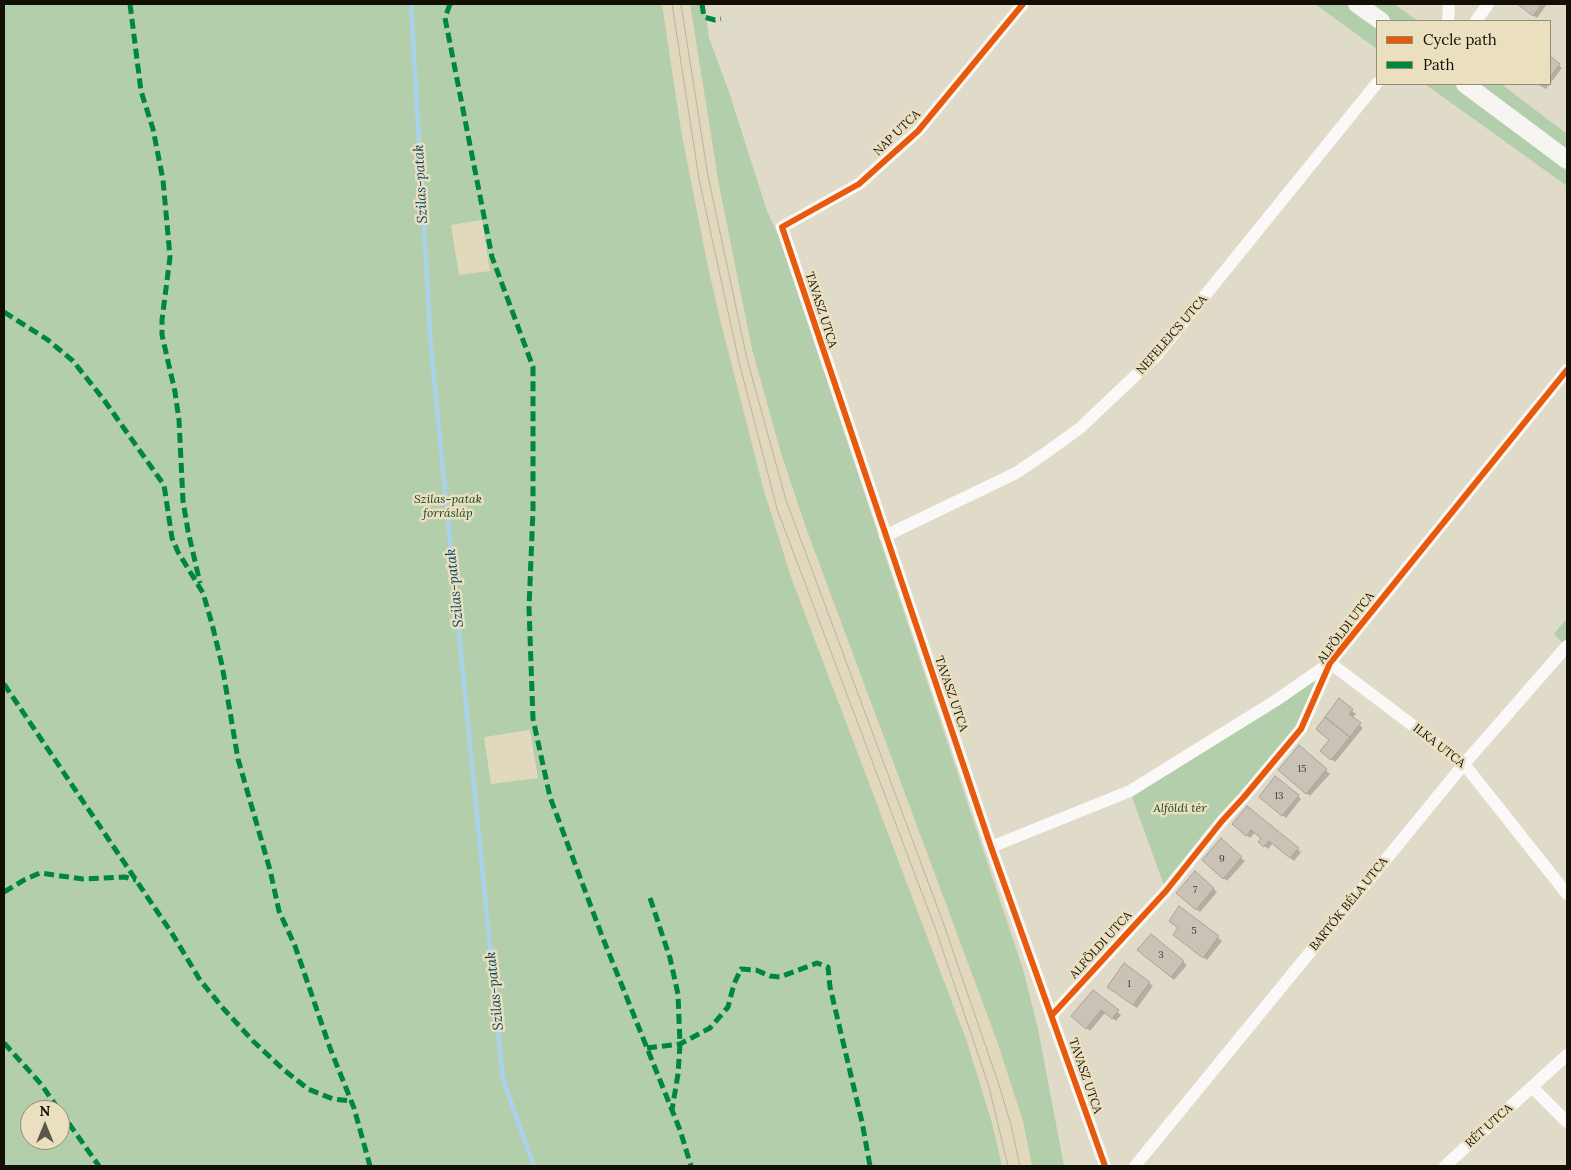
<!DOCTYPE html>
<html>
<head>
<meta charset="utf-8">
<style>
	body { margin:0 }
	#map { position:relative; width:1571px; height:1170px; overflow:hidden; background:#e0dac9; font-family:Lora,serif }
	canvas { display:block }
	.frame { position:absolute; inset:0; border:5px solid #130f05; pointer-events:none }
	.legend { position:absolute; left:1376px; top:20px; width:175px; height:65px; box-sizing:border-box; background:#eadfbf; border:1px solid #948c75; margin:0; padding:6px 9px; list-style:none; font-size:15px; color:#130f05 }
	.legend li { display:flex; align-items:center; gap:10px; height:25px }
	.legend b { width:25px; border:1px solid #948c75 }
	.north { position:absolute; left:20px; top:1100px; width:50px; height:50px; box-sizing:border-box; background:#eadfbf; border:1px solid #948c75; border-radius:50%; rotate:0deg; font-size:14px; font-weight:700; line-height:20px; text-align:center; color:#130f05 }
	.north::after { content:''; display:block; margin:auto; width:18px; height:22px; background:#5b564a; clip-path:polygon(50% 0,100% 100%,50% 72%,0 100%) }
</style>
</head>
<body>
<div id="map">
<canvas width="1571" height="1170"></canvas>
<div class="frame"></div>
<ul class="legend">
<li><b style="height:6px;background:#e8590c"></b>Cycle path</li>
<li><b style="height:6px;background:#00873e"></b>Path</li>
</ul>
<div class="north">N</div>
</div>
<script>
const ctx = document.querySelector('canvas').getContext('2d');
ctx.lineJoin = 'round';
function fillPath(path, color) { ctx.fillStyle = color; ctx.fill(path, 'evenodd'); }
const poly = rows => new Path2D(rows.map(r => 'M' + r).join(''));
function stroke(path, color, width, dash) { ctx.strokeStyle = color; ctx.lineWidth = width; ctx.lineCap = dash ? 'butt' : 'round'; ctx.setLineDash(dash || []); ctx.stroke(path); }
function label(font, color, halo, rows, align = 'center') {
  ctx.font = font + ' Lora,serif'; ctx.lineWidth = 5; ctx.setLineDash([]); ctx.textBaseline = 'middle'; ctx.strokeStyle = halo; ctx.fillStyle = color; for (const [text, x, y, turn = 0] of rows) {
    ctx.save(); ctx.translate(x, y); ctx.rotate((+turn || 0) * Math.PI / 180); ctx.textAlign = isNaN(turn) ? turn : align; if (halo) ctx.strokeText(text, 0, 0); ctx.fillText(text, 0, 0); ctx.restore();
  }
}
fillPath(poly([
	[662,4,690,4,719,185,752,349,780,450,805,525,997,1041,1023,1121,1032,1166,1002,1166,992,1123,967,1042,791,577,764,491,722,327,708,267,681,130],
	[483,220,491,271,459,275,451,225],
	[530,730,538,778,491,785,484,737]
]), '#e2d8bb');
fillPath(poly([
	[4,4,662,4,681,130,708,267,722,327,764,491,791,577,967,1042,992,1123,1002,1166,4,1166],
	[482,220,490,271,459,275,451,225],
	[530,730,538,778,491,784,484,737],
	[30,1110,60,1110,60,1140,30,1140],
	[690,4,704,4,709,38,728,89,767,211,779,237,1023,969,1038,1029,1064,1166,1032,1166,1023,1121,997,1041,805,525,780,450,752,349,719,185],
	[1315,4,1394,4,1418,21,1377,21,1377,49],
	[1425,84,1501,84,1567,134,1567,186],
	[1567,618,1567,648,1554,634],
	[1330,663,1301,729,1166,891,1130,791]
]), '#b2ceab');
fillPath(poly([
	[1518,4,1547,4,1537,18],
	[1550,58,1562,68,1546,89,1537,84,1550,84],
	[1339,700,1356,714,1352,718,1363,728,1335,762,1325,754,1330,740],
	[1299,747,1330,774,1310,796,1283,773],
	[1298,796,1301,799,1286,818,1264,800],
	[1247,808,1301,852,1294,861,1273,843,1268,849,1260,842,1263,839,1255,833,1250,838,1237,827],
	[1241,858,1245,861,1227,881,1204,860],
	[1195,873,1217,892,1200,912,1181,896],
	[1180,908,1222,941,1207,960,1178,938],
	[1142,953,1183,962,1187,965,1174,980],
	[1125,965,1153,986,1137,1008,1112,990],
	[1093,991,1121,1015,1116,1021,1105,1013,1090,1031,1076,1019]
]), '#0003');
stroke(poly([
	[411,4,431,348,503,1080,534,1166]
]), '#a9d2ed', 4.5);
const building = poly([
	[1517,4,1542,4,1533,16,1517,4],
	[1550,56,1560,64,1550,77,1550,56],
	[1339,698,1353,709,1349,714,1361,723,1350,737,1325,717,1339,698],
	[1325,717,1350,737,1331,760,1320,751,1329,740,1316,729,1325,717],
	[1299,745,1327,769,1306,794,1278,770,1299,745],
	[1275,776,1299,795,1282,816,1259,797,1275,776],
	[1247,806,1299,848,1290,858,1269,841,1264,847,1258,842,1261,838,1251,830,1246,836,1232,824,1247,806],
	[1221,838,1242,857,1223,879,1202,860,1221,838],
	[1195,871,1214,888,1196,910,1176,893,1195,871],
	[1179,906,1219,936,1203,958,1173,935,1178,928,1169,921,1179,906],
	[1151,934,1184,961,1171,977,1137,950,1151,934],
	[1124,963,1150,982,1133,1005,1107,987,1124,963],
	[1093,990,1119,1010,1112,1019,1101,1010,1086,1029,1071,1016,1093,990]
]);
fillPath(building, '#cac2b6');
stroke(building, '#a9a296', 1);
stroke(poly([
	[1023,4,918,131,859,184,782,227,991,847,1105,1166],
	[1448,21,1449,4],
	[1476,21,1488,4],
	[885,536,1016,473,1044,454,1080,428,1156,356,1377,83],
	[1330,663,1464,764,1567,894],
	[991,847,1130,791,1275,701,1330,663],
	[1052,1015,1166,891,1222,821,1244,797,1301,729,1330,663,1567,370],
	[1532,1087,1567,1122],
	[1135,1166,1464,764,1567,646],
	[1445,1166,1567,1055]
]), '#faf9f7', 12);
stroke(poly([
	[1357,4,1381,21],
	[1465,84,1567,160]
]), '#f7f5f2', 18);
stroke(poly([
	[672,4,699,179,739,362,777,509,937,933,989,1087,1008,1166],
	[681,4,708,176,747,359,786,500,944,925,998,1082,1011,1125,1020,1166]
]), '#b5b4b0', 1);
stroke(poly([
	[130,4,141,91,153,129,163,180,170,257,162,320,162,335,175,392,179,420,183,501,188,531,200,583],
	[450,4,445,18,492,257,533,367,533,510,529,608,533,719,550,797,602,936,680,1130,691,1166],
	[702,4,704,17,715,20,721,19],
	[4,312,48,340,73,361,104,400,164,485,172,538,178,552,203,593,212,624,222,665,238,759,270,870,279,911,295,946,330,1048,354,1108,370,1166],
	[4,684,173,935,200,980,222,1007,253,1041,284,1070,308,1089,333,1099,351,1101],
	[4,892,24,880,40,873,83,879,125,877,136,880],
	[650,898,670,958,678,994,680,1044,678,1074,672,1110],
	[4,1043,41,1084,59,1110],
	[647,1048,680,1044,710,1028,728,1007,734,984,741,969,756,970,770,976,780,977,817,963,828,967,830,987,862,1122,870,1166],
	[60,1111,99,1166]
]), '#00873e', 5, [10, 5]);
stroke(poly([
	[1023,4,918,131,859,184,782,227,991,847,1105,1166],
	[1052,1015,1166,891,1222,821,1244,797,1301,729,1330,663,1567,370]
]), '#e8590c', 6);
label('10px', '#423d32', null, [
	["15",1302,769],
	["13",1279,796],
	["9",1222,859],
	["7",1195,890],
	["5",1194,931],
	["3",1161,955],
	["1",1129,984]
]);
label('12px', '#130f05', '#eadfbf', [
	["NAP UTCA",897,133,-44],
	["TAVASZ UTCA",821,310,72],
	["NEFELEJCS UTCA",1172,335,-49],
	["ALFÖLDI UTCA",1346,628,-53],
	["TAVASZ UTCA",951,694,71],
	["ILKA UTCA",1439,746,38],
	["BARTÓK BÉLA UTCA",1349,904,-51],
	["ALFÖLDI UTCA",1101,945,-48],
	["TAVASZ UTCA",1085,1076,71],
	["RÉT UTCA",1489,1126,-42]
]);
label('italic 12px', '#154820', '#eadfbf', [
	["Szilas-patak",448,500],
	["forrásláp",448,514],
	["Alföldi tér",1180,809]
]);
label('italic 14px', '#05466b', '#eadfbf', [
	["Szilas-patak",421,184,-93],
	["Szilas-patak",455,588,-96],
	["Szilas-patak",495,991,-96]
]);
</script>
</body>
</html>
